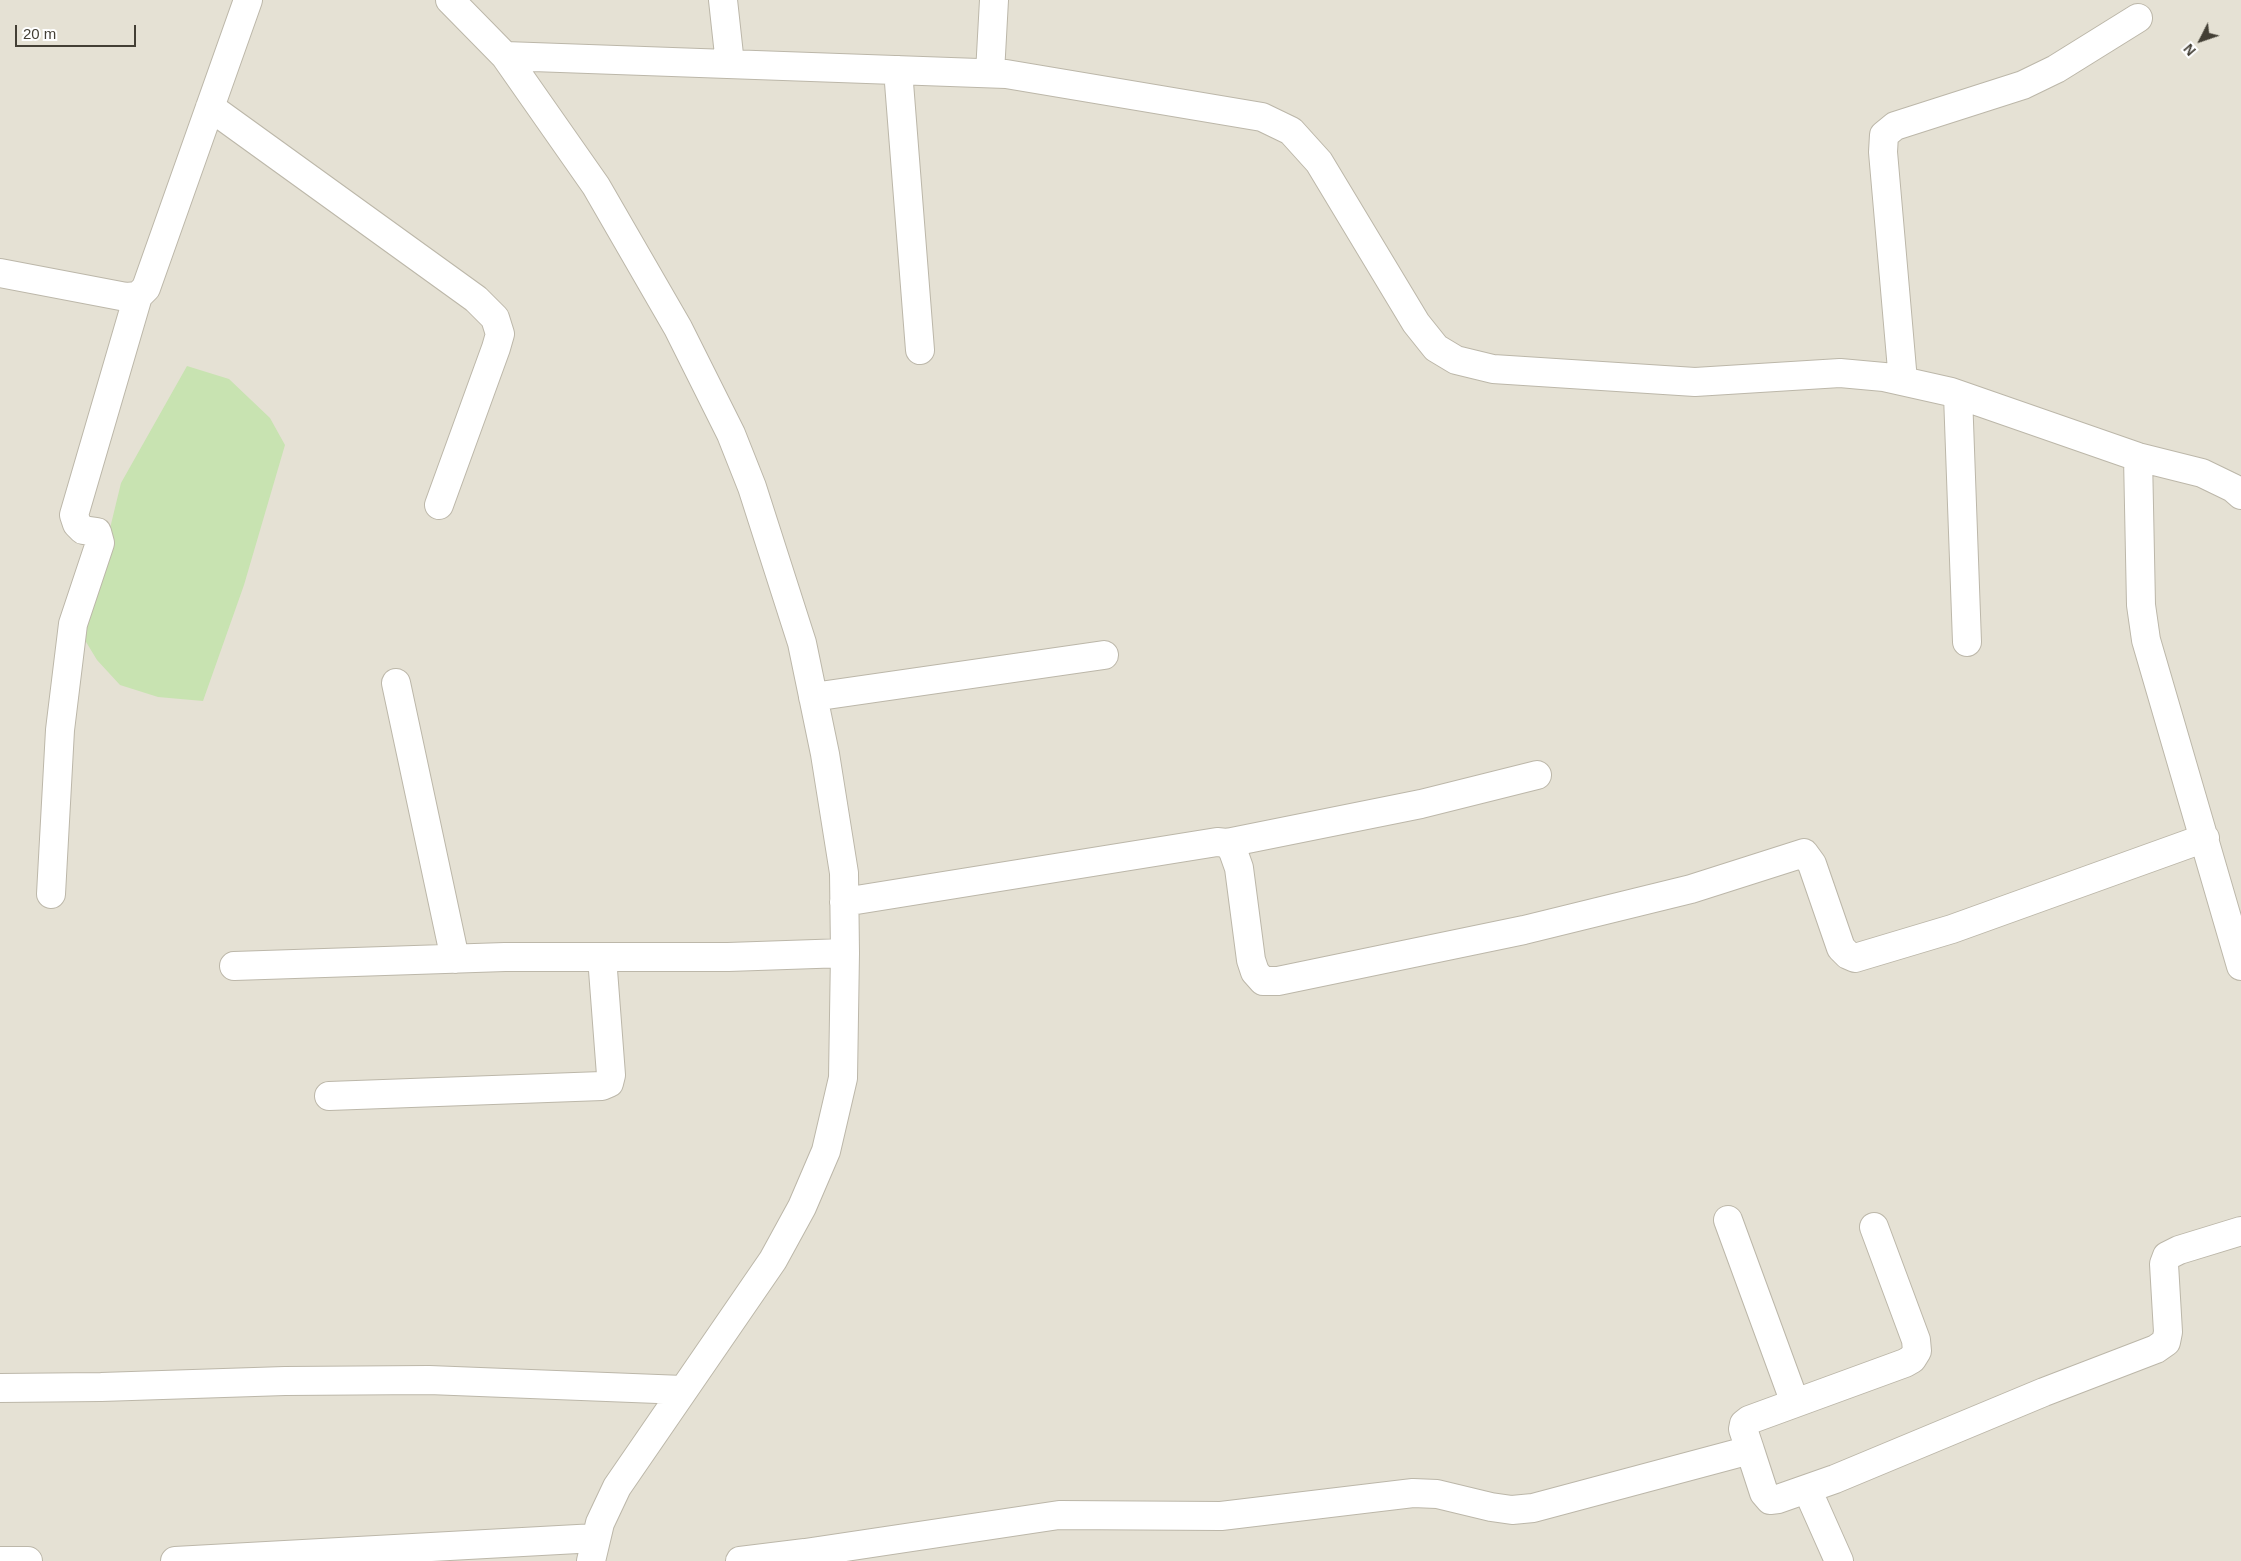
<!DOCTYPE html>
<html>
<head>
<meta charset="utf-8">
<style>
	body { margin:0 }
	#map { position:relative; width:2241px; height:1561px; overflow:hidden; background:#f1efe6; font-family:Helvetica,sans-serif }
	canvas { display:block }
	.north { position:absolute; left:2176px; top:15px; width:50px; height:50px; -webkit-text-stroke:4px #fff; paint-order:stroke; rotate:229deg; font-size:14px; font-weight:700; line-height:20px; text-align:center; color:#433f35 }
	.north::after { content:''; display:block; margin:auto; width:18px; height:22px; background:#433f35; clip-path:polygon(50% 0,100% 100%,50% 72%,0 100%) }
	.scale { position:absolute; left:15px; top:25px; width:121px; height:22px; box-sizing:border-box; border:2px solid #433f35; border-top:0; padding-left:6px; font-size:15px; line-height:18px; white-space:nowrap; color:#433f35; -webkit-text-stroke:4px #fff; paint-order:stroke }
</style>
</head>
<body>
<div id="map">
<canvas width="2241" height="1561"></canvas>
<div class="north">N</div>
<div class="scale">20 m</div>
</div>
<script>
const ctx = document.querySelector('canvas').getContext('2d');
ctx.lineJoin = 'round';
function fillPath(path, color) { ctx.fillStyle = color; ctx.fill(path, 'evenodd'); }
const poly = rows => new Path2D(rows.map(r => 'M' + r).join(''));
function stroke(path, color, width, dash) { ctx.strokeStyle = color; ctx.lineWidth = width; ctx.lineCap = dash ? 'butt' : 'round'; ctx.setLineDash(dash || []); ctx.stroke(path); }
fillPath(poly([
	[0,0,2241,0,2241,1561,0,1561]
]), '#e5e1d4');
fillPath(poly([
	[187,366,229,379,270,418,285,445,244,585,203,701,158,697,120,685,97,660,80,632,104,553,121,483]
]), '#c8e3b1');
const street = poly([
	[450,0,505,56,596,186,678,328,731,434,752,487,802,643,825,754,844,873,845,953,843,1078,826,1151,802,1207,773,1260,617,1487,600,1523,591,1561],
	[723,0,730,64],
	[505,56,1006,74,1262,117,1291,131,1319,162,1416,323,1436,348,1456,360,1493,369,1695,382,1840,373,1884,377,1951,392,2138,457,2202,473,2233,488,2241,495],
	[898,70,920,350],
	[990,73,994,0],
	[210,107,476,299,495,318,500,334,496,348,439,505],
	[0,273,126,297,138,296,146,288,248,0],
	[1903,381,1883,152,1884,135,1895,126,2023,85,2056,69,2138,18],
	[1958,395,1967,642],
	[2138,457,2141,605,2146,640,2241,966],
	[396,683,455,959],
	[813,697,1104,655],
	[1227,843,1421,804,1537,775],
	[51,894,60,730,73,624,100,543,97,532,83,530,77,524,74,515,138,296],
	[844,902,1217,842,1227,843,1233,851,1239,868,1251,960,1255,972,1263,981,1278,981,1524,930,1691,889,1804,853,1812,864,1841,948,1848,955,1855,958,1952,929,2205,838],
	[234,966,505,957,728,957,845,953],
	[329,1096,602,1086,609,1083,611,1075,602,957],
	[1728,1220,1795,1403],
	[0,1388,101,1387,285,1381,429,1380,683,1390],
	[1750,1450,1743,1429,1744,1424,1749,1420,1905,1363,1912,1359,1917,1351,1916,1340,1874,1227],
	[1807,1489,1839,1561],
	[0,1561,28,1561],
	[175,1561,596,1538],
	[740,1561,805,1553,1059,1515,1221,1516,1413,1493,1437,1494,1491,1507,1512,1510,1533,1508,1750,1450,1764,1493,1770,1500,1778,1499,1835,1479,2044,1392,2156,1349,2166,1342,2168,1332,2164,1264,2167,1256,2179,1250,2241,1231]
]);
stroke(street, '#bcb7a9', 30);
stroke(street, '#fff', 28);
</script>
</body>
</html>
